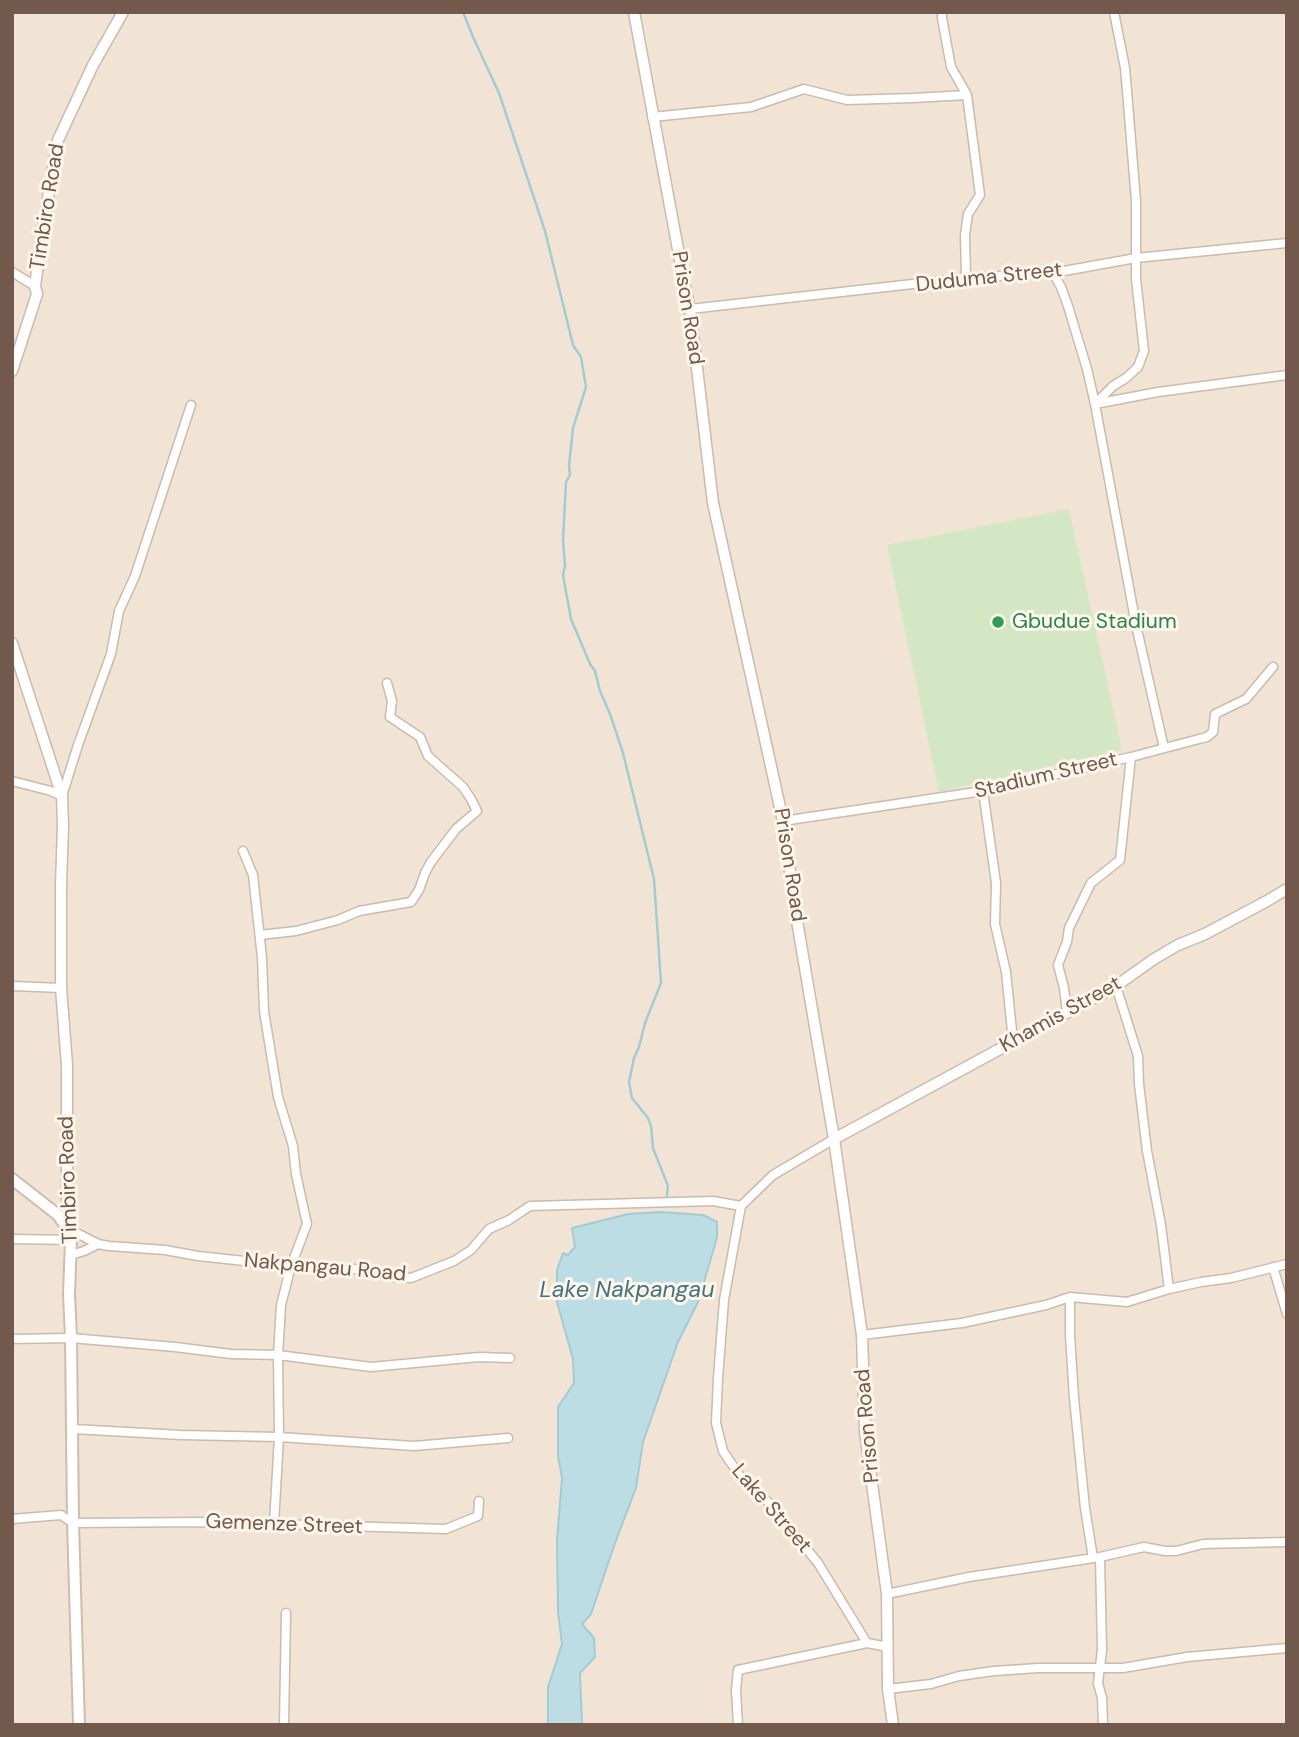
<!DOCTYPE html>
<html>
<head>
<meta charset="utf-8">
<style>
	body { margin:0 }
	#map { position:relative; width:1299px; height:1737px; overflow:hidden; background:#fbf2e5; font-family:"DM Sans",sans-serif }
	canvas { display:block }
	.frame { position:absolute; inset:0; border:14px solid #72594c; pointer-events:none }
</style>
</head>
<body>
<div id="map">
<canvas width="1299" height="1737"></canvas>
<div class="frame"></div>
</div>
<script>
const ctx = document.querySelector('canvas').getContext('2d');
ctx.lineJoin = 'round';
function fillPath(path, color) { ctx.fillStyle = color; ctx.fill(path, 'evenodd'); }
const poly = rows => new Path2D(rows.map(r => 'M' + r).join(''));
function stroke(path, color, width, dash) { ctx.strokeStyle = color; ctx.lineWidth = width; ctx.lineCap = dash ? 'butt' : 'round'; ctx.setLineDash(dash || []); ctx.stroke(path); }
function label(font, color, halo, rows, align = 'center') {
  ctx.font = font + ' "DM Sans",sans-serif'; ctx.lineWidth = 6; ctx.setLineDash([]); ctx.textBaseline = 'middle'; ctx.strokeStyle = halo; ctx.fillStyle = color; for (const [text, x, y, turn = 0] of rows) {
    ctx.save(); ctx.translate(x, y); ctx.rotate((+turn || 0) * Math.PI / 180); ctx.textAlign = isNaN(turn) ? turn : align; if (halo) ctx.strokeText(text, 0, 0); ctx.fillText(text, 0, 0); ctx.restore();
  }
}
fillPath(poly([
	[12,12,1287,12,1287,1725,12,1725]
]), '#f2e4d4');
fillPath(poly([
	[1069,509,1122,750,939,792,887,545]
]), '#d3e7c4');
const water = poly([
	[661,1212,703,1215,717,1222,717,1238,698,1302,678,1342,643,1442,636,1488,615,1543,591,1614,582,1624,594,1638,595,1657,580,1673,582,1725,548,1725,548,1687,562,1644,558,1612,557,1540,562,1478,558,1456,558,1407,574,1383,573,1359,557,1302,557,1270,563,1253,568,1255,575,1247,572,1228,628,1214,661,1212]
]);
fillPath(water, '#bbdde3');
stroke(water, '#a2ccd4', 2);
stroke(poly([
	[463,12,473,37,499,93,545,231,573,345,581,357,586,387,573,428,569,466,570,475,566,482,563,540,565,566,563,575,571,619,590,664,595,671,600,691,610,714,623,753,654,879,661,983,645,1023,639,1047,634,1058,629,1082,632,1098,648,1118,651,1126,653,1148,668,1186,666,1202]
]), '#a2ccd4', 2.5);
const minor = poly([
	[942,12,942,18,951,67,967,95,980,195,968,214,965,235,966,278],
	[652,117,751,107,804,89,847,100,913,98,967,95],
	[12,272,35,286],
	[1053,273,1061,287,1068,306,1087,369,1095,404,1136,625,1164,748],
	[690,309,966,278,1053,273,1136,258,1287,243],
	[1095,404,1113,386,1126,378,1138,367,1144,351,1136,279,1136,201,1127,91,1125,68,1114,12],
	[1095,404,1158,392,1287,375],
	[12,781,51,791,62,796,78,745,111,654,119,611,135,576,191,405],
	[983,791,996,883,995,924,1006,972,1013,1041],
	[783,821,983,791,1131,757,1199,739,1207,737,1213,732,1215,714,1246,699,1273,667],
	[243,851,253,875,262,958,264,1011,278,1097,293,1146,296,1174,307,1224,291,1266,281,1305,278,1355,279,1437,274,1524],
	[260,935,296,931,338,920,359,911,411,902,419,890,425,873,431,862,456,829,477,811,471,799,463,787,428,756,420,737,390,717,392,701,387,683],
	[12,986,61,988],
	[1116,986,1138,1056,1139,1084,1147,1151,1161,1225,1169,1289],
	[1067,1012,1064,988,1058,965,1067,942,1069,928,1091,883,1120,860,1131,757],
	[834,1139,773,1175,741,1206,724,1300,718,1378,716,1423,723,1451,739,1475,770,1504,818,1563,867,1643,888,1647],
	[67,1228,98,1244,109,1246,165,1250,198,1256,291,1266,333,1267,365,1270,391,1277,411,1278,454,1261,471,1250,489,1229,509,1220,530,1206,713,1201,741,1206],
	[12,1239,71,1240],
	[71,1255,84,1251,98,1244],
	[1273,1267,1287,1314],
	[1070,1297,1070,1335,1074,1398,1085,1508,1093,1558],
	[862,1335,962,1323,1046,1305,1070,1297,1127,1302,1169,1289,1201,1282,1231,1278,1287,1264],
	[12,1339,71,1338,175,1347,231,1354,278,1355,371,1367,479,1357,510,1358],
	[73,1429,181,1435,279,1437,414,1446,508,1438],
	[12,1519,61,1515,73,1523,204,1522,446,1529,478,1516,479,1501],
	[1100,1557,1102,1650,1098,1683,1102,1698,1103,1725],
	[887,1594,969,1577,1100,1557,1144,1547,1165,1551,1176,1551,1203,1544,1287,1542],
	[888,1689,931,1684,959,1676,994,1671,1038,1668,1123,1668,1187,1657,1287,1648],
	[284,1725,286,1613],
	[738,1725,736,1690,738,1670,867,1643]
]);
const tertiary = poly([
	[634,12,685,287,690,309,713,503,783,821,796,915,834,1139,862,1335,865,1432,887,1594,888,1689,893,1725],
	[12,371,37,294,35,286,43,227,58,140,93,65,123,12],
	[12,643,62,796,63,826,61,885,61,988,67,1065,67,1228],
	[834,1139,1116,986,1154,959,1178,945,1205,934,1267,901,1287,889]
]);
const secondary = poly([
	[12,1179,58,1215,67,1228,71,1240,69,1294,71,1338,73,1523,79,1725]
]);
stroke(minor, '#ccbaac', 11);
stroke(tertiary, '#ccbaac', 13);
stroke(secondary, '#d0bcac', 14);
stroke(minor, '#fff', 8);
stroke(tertiary, '#fff', 10);
stroke(secondary, '#fff', 10);
for (const [x, y, r, color] of [
	[998,622,7,"#2e9e5b"]
]) { const dot = new Path2D(); dot.arc(x, y, r, 0, 2 * Math.PI); ctx.fillStyle = color; ctx.fill(dot); stroke(dot, '#fef6eb', 2.5); }
label('21px', '#72594c', '#fef6eb', [
	["Timbiro Road",48,207,-81],
	["Duduma Street",989,278,-6],
	["Prison Road",687,308,81],
	["Stadium Street",1046,776,-13],
	["Prison Road",789,865,81],
	["Khamis Street",1061,1015,-29],
	["Timbiro Road",69,1180,-92],
	["Nakpangau Road",325,1268,5],
	["Prison Road",868,1426,-95],
	["Lake Street",771,1509,49],
	["Gemenze Street",284,1525,2]
]);
label('21px', '#27864d', '#fef6eb', [
	["Gbudue Stadium",1012,622]
], 'left');
label('italic 23px', '#44737d', '#fef6eb', [
	["Lake Nakpangau",627,1291]
]);
</script>
</body>
</html>
